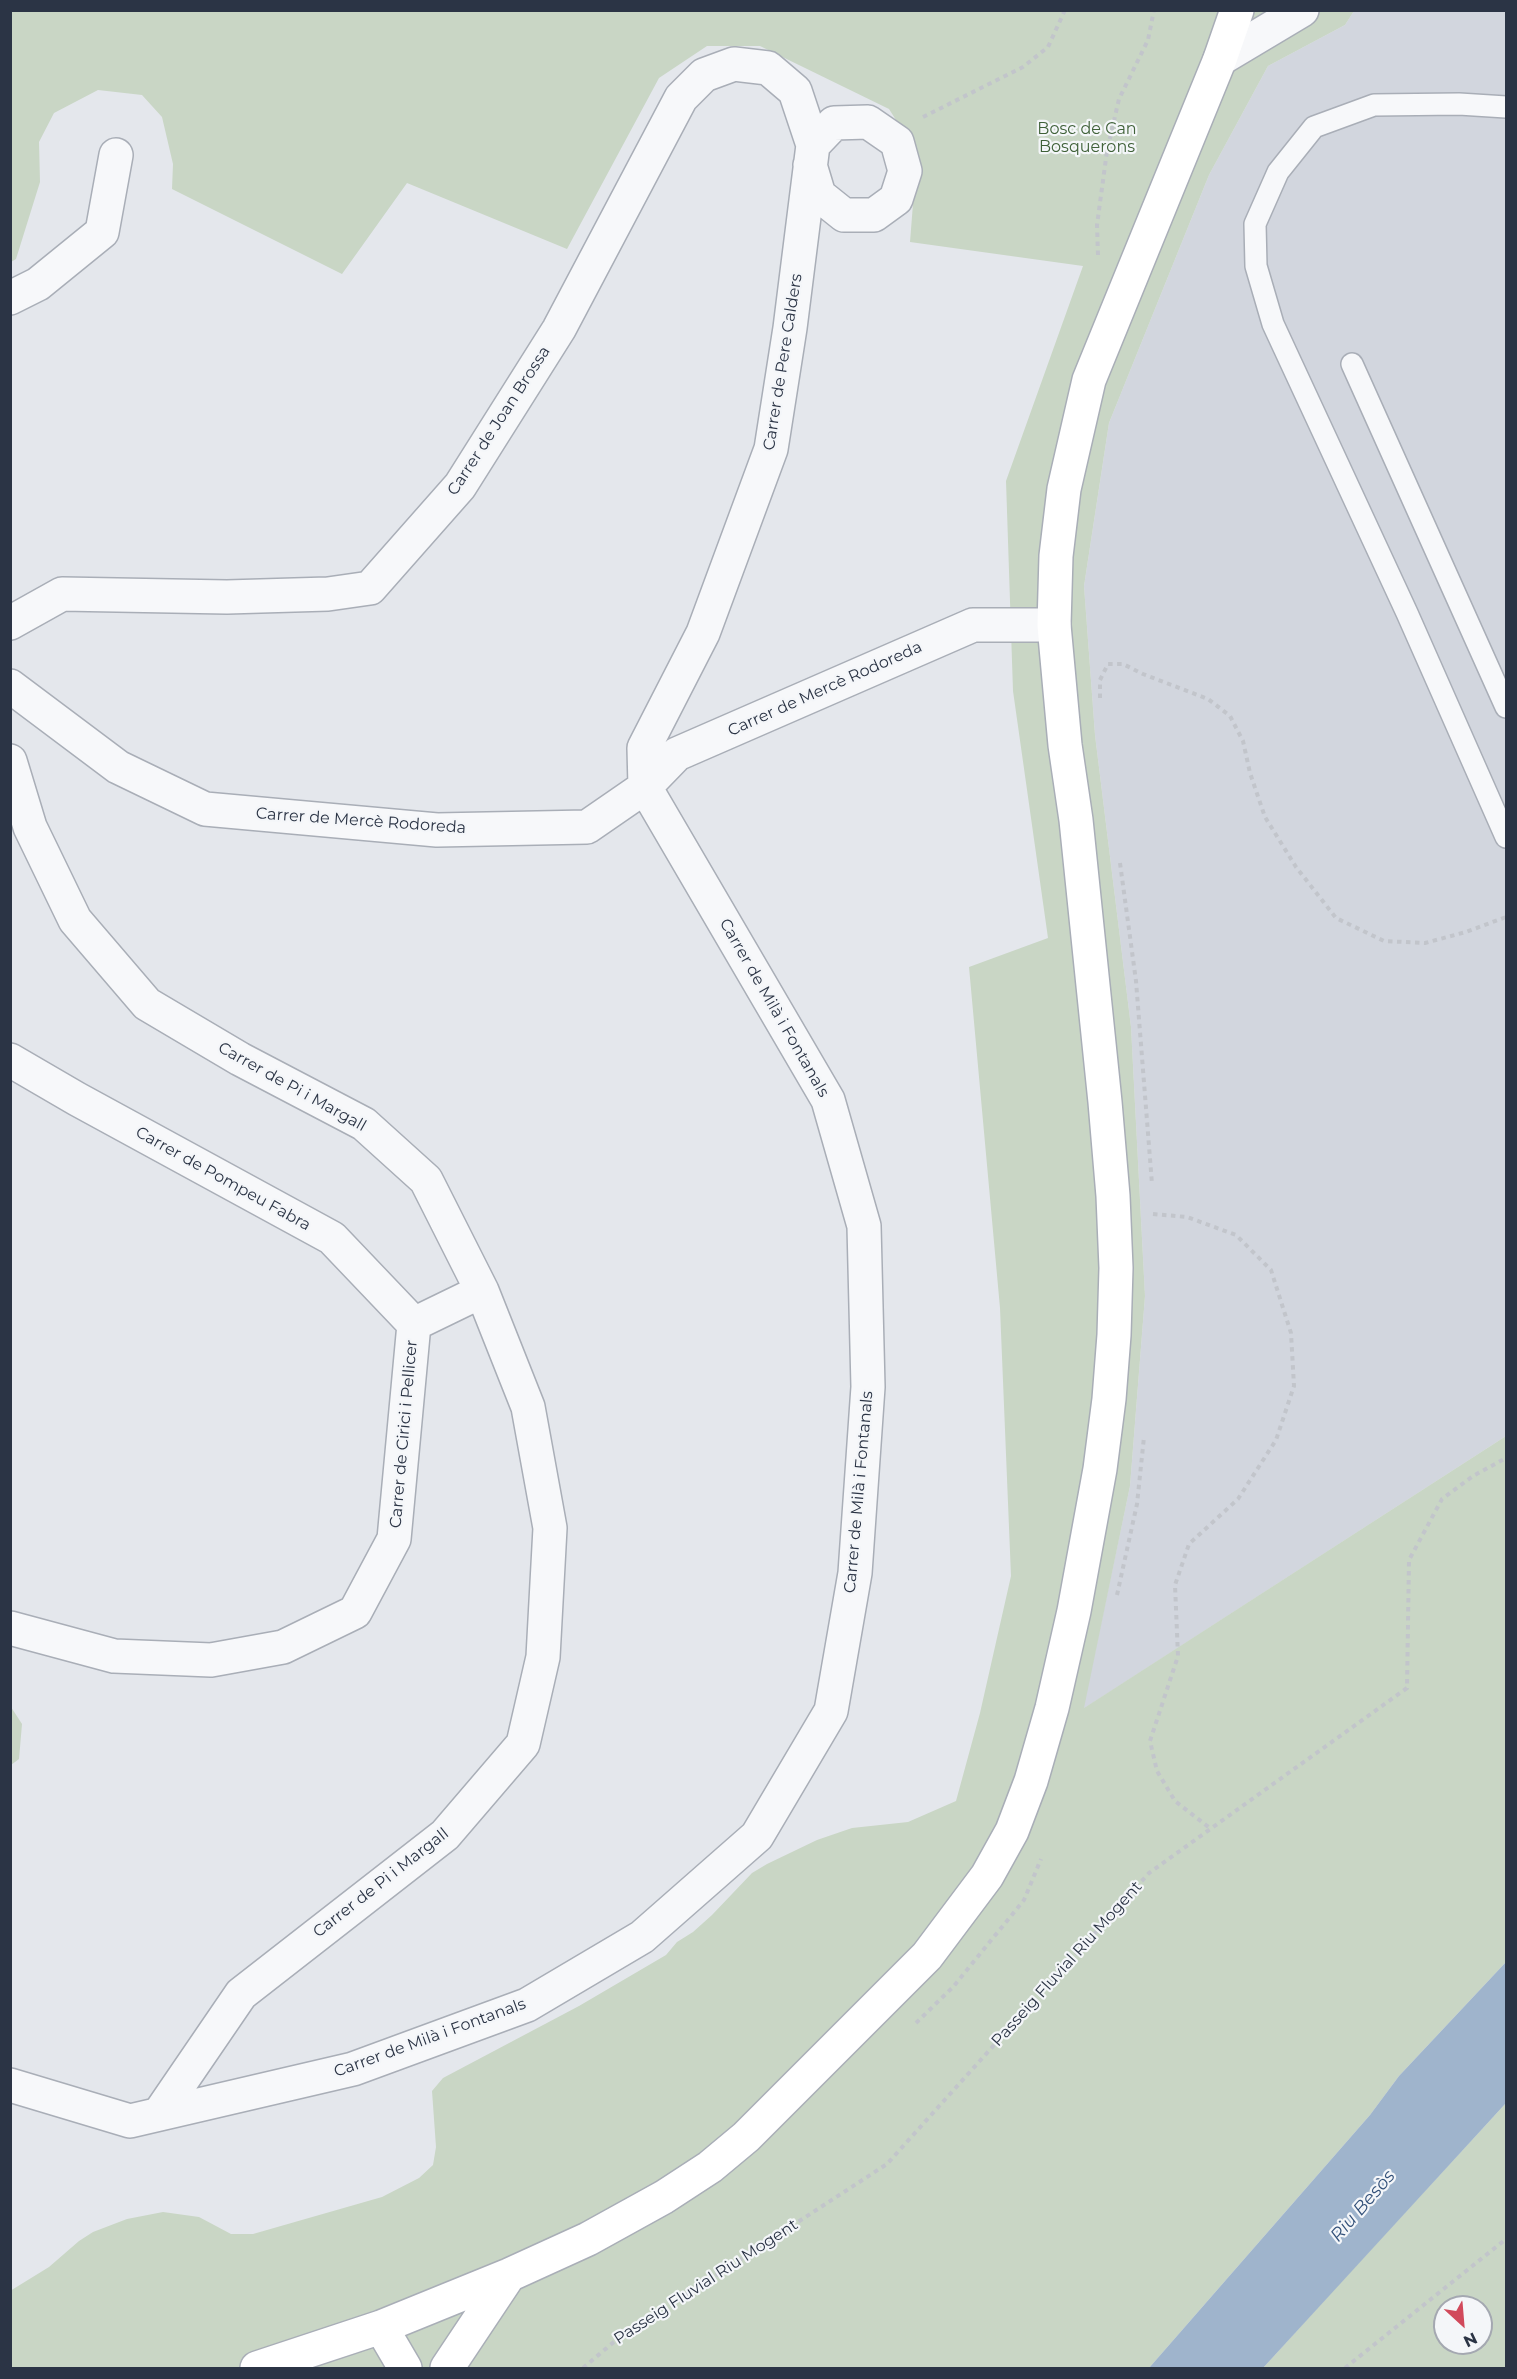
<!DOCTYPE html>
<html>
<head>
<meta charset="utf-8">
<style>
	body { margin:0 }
	#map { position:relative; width:1517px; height:2379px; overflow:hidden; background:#e4e7ec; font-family:Montserrat,sans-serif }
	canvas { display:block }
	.frame { position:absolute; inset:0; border:12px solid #2b3445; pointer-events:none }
	.north { position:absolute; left:1433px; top:2295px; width:60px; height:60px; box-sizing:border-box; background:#f4f6f9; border:2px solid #a4a8b1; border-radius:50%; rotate:154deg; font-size:16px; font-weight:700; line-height:24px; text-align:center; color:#2b3445 }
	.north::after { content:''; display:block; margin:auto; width:21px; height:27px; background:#d1495b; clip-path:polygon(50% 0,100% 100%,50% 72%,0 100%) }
</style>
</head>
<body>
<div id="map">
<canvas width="1517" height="2379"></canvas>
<div class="frame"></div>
<div class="north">N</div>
</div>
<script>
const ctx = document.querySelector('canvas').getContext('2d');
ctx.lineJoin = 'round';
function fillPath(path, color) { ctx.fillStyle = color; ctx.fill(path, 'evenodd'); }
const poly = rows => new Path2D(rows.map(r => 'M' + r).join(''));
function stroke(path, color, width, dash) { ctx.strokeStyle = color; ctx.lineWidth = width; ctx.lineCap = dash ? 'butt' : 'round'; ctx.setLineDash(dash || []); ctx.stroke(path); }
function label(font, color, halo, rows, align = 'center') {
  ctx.font = font + ' Montserrat,sans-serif'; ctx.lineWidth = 4.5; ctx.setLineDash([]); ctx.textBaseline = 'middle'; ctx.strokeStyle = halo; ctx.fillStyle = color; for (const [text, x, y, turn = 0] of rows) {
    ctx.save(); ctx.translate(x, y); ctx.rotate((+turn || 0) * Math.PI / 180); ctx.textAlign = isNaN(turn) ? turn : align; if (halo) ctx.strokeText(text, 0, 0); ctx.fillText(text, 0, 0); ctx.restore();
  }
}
fillPath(poly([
	[1354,11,1506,11,1506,1436,1083,1709,1130,1486,1145,1296,1131,1027,1095,735,1084,586,1109,423,1209,175,1268,66,1345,25]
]), '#d2d6de');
fillPath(poly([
	[11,11,1354,11,1345,25,1268,66,1209,175,1109,423,1084,586,1095,735,1131,1027,1145,1296,1130,1486,1084,1708,1506,1436,1506,1962,1399,2076,1370,2115,1149,2368,11,2368,10,2291,49,2267,79,2241,93,2232,127,2219,163,2212,199,2217,231,2234,253,2234,382,2197,419,2178,433,2165,436,2147,432,2091,443,2078,579,2006,666,1955,677,1942,693,1932,712,1915,752,1873,767,1864,817,1840,852,1828,908,1822,956,1801,980,1713,1011,1576,1000,1308,969,967,1048,938,1013,691,1006,481,1083,266,910,242,917,153,889,109,760,46,707,46,659,78,567,249,407,183,342,274,172,189,173,164,162,117,142,95,98,90,54,113,39,142,40,182,16,259,11,262],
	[11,1707,22,1724,19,1759,11,1765],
	[1506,2103,1506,2368,1263,2368,1341,2282],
	[1445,2307,1481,2307,1481,2343,1445,2343]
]), '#c9d6c5');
fillPath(poly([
	[1506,1962,1506,2103,1263,2368,1149,2368,1370,2115,1399,2076]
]), '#9fb4cc');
const lane = poly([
	[1506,107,1459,104,1374,105,1314,127,1278,172,1255,224,1256,266,1273,324,1407,613,1506,837],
	[1352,364,1506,707]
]);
const street = poly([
	[1220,59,1302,10],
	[810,165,819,195,844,215,874,215,896,199,905,171,897,142,868,122,834,123,813,145],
	[10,298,38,284,102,232,116,155],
	[10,623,62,594,227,597,328,594,370,588,460,486,559,329,681,98,704,75,734,64,768,68,795,91,813,145,790,328,771,449,703,633,644,748,645,787,828,1100,864,1226,868,1387,855,1573,831,1711,757,1836,642,1937,527,2005,353,2069,130,2121,10,2085],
	[10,686,118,767,205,809,437,830,587,827,645,787,677,754,973,625,1054,625],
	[10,761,30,827,75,920,147,1004,240,1059,364,1124,426,1180,482,1291,528,1407,550,1528,543,1657,523,1744,445,1835,241,1994,159,2114],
	[10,1060,77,1099,332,1238,414,1324],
	[10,1628,114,1656,211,1660,283,1647,355,1612,394,1539,414,1324,482,1291]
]);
const secondary = poly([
	[381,2327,405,2368],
	[257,2368,381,2327,509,2275,588,2239,664,2197,710,2167,746,2137,927,1956,987,1876,1012,1831,1031,1781,1052,1708,1074,1611,1100,1469,1109,1399,1114,1335,1116,1268,1113,1196,1105,1102,1076,820,1065,745,1054,625,1056,556,1064,489,1089,380,1220,59,1237,10],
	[447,2368,509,2275]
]);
stroke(lane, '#a9aeb7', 24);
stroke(street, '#a9aeb7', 36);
stroke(secondary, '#a9aeb7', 36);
stroke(poly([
	[923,117,1023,67,1048,47,1065,10],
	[1098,255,1097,225,1107,151,1119,99,1148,40,1154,10],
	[1100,698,1100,680,1108,664,1123,664,1143,674,1208,699,1230,716,1243,741,1250,773,1265,817,1296,867,1336,918,1384,941,1425,943,1466,932,1506,917],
	[1120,863,1136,981,1152,1184],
	[1153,1214,1187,1217,1236,1235,1271,1270,1291,1333,1294,1386,1276,1440,1238,1499,1189,1544,1175,1585,1178,1656,1150,1741,1157,1771,1175,1801,1211,1829],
	[1117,1595,1137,1504,1144,1437],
	[916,2023,953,1987,1024,1900,1041,1859],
	[583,2368,615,2341,887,2164,1149,1873,1407,1688,1409,1560,1442,1499,1473,1476,1506,1458],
	[1345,2368,1506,2239]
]), '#c2c5cb', 4, [4.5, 4.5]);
stroke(lane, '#f7f8fa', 21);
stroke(street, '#f7f8fa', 33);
stroke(secondary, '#fff', 33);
label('16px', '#3f6138', '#f4f6f9', [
	["Bosc de Can",1087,129],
	["Bosquerons",1087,147]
]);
label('16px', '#2b3445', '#f4f6f9', [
	["Carrer de Pere Calders",783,362,-81],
	["Carrer de Joan Brossa",499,421,-57],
	["Carrer de Mercè Rodoreda",825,689,-24],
	["Carrer de Mercè Rodoreda",361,821,4],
	["Carrer de Milà i Fontanals",774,1008,60],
	["Carrer de Pi i Margall",292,1087,29],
	["Carrer de Pompeu Fabra",223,1179,29],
	["Carrer de Cirici i Pellicer",404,1434,-85],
	["Carrer de Milà i Fontanals",859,1492,-85],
	["Carrer de Pi i Margall",381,1883,-38],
	["Passeig Fluvial Riu Mogent",1067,1964,-48],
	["Carrer de Milà i Fontanals",430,2038,-20],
	["Passeig Fluvial Riu Mogent",706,2282,-33]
]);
label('italic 18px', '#34527a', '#f4f6f9', [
	["Riu Besòs",1363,2206,-49]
]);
</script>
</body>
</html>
